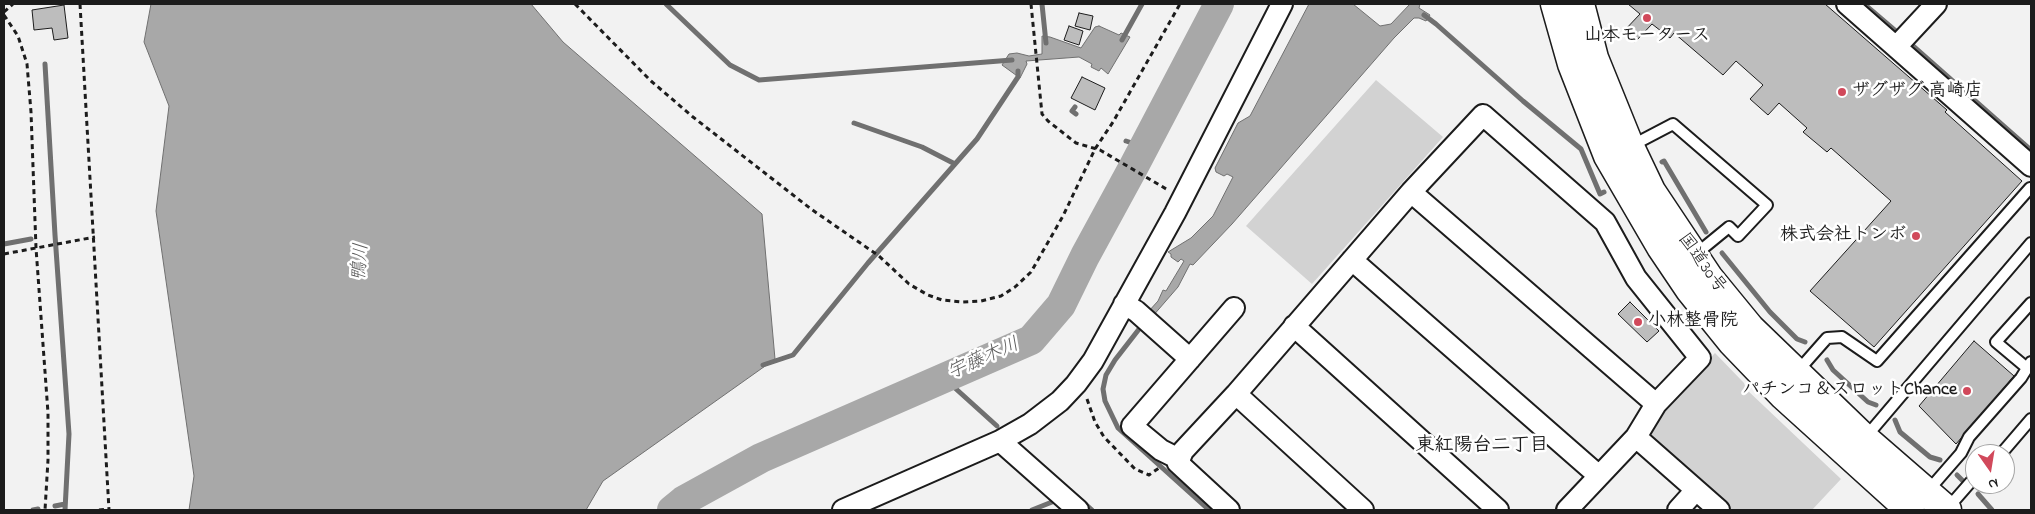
<!DOCTYPE html>
<html>
<head>
<meta charset="utf-8">
<style>
	body { margin:0 }
	#map { position:relative; width:2035px; height:514px; overflow:hidden; background:#f2f2f2; font-family:"Indie Flower",sans-serif }
	canvas { display:block }
	.frame { position:absolute; inset:0; border:5px solid #1c1c1c; pointer-events:none }
	.north { position:absolute; left:1965px; top:444px; width:50px; height:50px; box-sizing:border-box; background:#fff; border:1px solid #a4a4a4; border-radius:50%; rotate:167deg; font-size:14px; font-weight:700; line-height:20px; text-align:center; color:#1c1c1c }
	.north::after { content:''; display:block; margin:auto; width:18px; height:22px; background:#d1495b; clip-path:polygon(50% 0,100% 100%,50% 72%,0 100%) }
</style>
</head>
<body>
<div id="map">
<canvas width="2035" height="514"></canvas>
<div class="frame"></div>
<div class="north">N</div>
</div>
<script>
const ctx = document.querySelector('canvas').getContext('2d');
ctx.lineJoin = 'round';
function fillPath(path, color) { ctx.fillStyle = color; ctx.fill(path, 'evenodd'); }
const poly = rows => new Path2D(rows.map(r => 'M' + r).join(''));
function stroke(path, color, width, dash) { ctx.strokeStyle = color; ctx.lineWidth = width; ctx.lineCap = dash ? 'butt' : 'round'; ctx.setLineDash(dash || []); ctx.stroke(path); }
function label(font, color, halo, rows, align = 'center') {
  ctx.font = font + ' "Indie Flower","Klee One",sans-serif'; ctx.lineWidth = 5; ctx.setLineDash([]); ctx.textBaseline = 'middle'; ctx.strokeStyle = halo; ctx.fillStyle = color; for (const [text, x, y, turn = 0] of rows) {
    ctx.save(); ctx.translate(x, y); ctx.rotate((+turn || 0) * Math.PI / 180); ctx.textAlign = isNaN(turn) ? turn : align; if (halo) ctx.strokeText(text, 0, 0); ctx.fillText(text, 0, 0); ctx.restore();
  }
}
fillPath(poly([
	[1376,80,1443,137,1312,284,1246,226],
	[1715,353,1744,383,1746,389,1841,479,1812,510,1729,510,1646,437,1671,399]
]), '#d2d2d2');
const water = poly([
	[151,4,531,4,563,42,762,214,775,359,603,481,586,510,189,510,194,476,156,211,169,106,144,42,151,4],
	[1309,4,1353,4,1380,26,1391,24,1410,4,1420,4,1419,8,1430,15,1426,21,1419,18,1414,18,1394,38,1232,224,1193,265,1190,264,1178,287,1152,317,1148,312,1158,301,1163,290,1166,291,1184,261,1181,259,1178,262,1171,257,1171,254,1168,252,1191,238,1213,216,1233,177,1227,174,1224,176,1216,172,1215,168,1238,123,1250,116,1309,4],
	[1099,26,1119,35,1121,33,1130,37,1108,74,1101,68,1099,71,1091,67,1092,64,1079,57,1026,61,1027,64,1020,78,1002,65,1009,54,1017,53,1029,56,1042,54,1042,36,1050,37,1081,48,1095,27,1099,26]
]);
fillPath(water, '#a8a8a8');
stroke(water, '#707070', 1);
stroke(poly([
	[666,4,730,65,759,80,1012,60],
	[1042,4,1046,43],
	[1864,4,1898,33],
	[1424,15,1436,24,1523,101,1581,149,1600,194,1604,192],
	[1122,40,1142,4],
	[1911,44,2031,150],
	[45,64,55,235,69,434,65,510],
	[1075,107,1072,111,1076,114],
	[854,123,922,147,955,164],
	[1126,141,1144,147],
	[1662,162,1664,161,1706,232],
	[4,244,31,239],
	[1722,253,1770,312,1797,339,1805,342],
	[1143,324,1115,360,1106,375,1103,389,1105,401,1118,428,1209,510],
	[1827,360,1833,370,1868,402,1876,405],
	[763,365,793,355,868,263,977,139,1018,77,1018,71],
	[945,379,997,426],
	[1895,420,1900,432,1930,457,1940,460],
	[1957,475,1963,481],
	[1978,494,1992,510],
	[1083,502,1092,510],
	[55,506,65,504],
	[33,510,38,509],
	[1032,510,1052,502]
]), '#707070', 5);
stroke(poly([
	[672,510,683,501,761,458,1031,340,1061,305,1085,256,1134,166,1219,4]
]), '#a8a8a8', 30);
const building = poly([
	[1628,4,1825,4,1947,110,1945,112,2022,181,1874,347,1810,291,1891,201,1831,148,1827,152,1803,132,1807,128,1779,103,1768,115,1750,99,1763,85,1736,61,1723,75,1674,33,1670,38,1652,24,1635,42,1623,32,1640,14,1628,4],
	[64,5,68,38,54,40,52,28,34,30,32,10,64,5],
	[1079,13,1093,16,1090,30,1075,26,1079,13],
	[1069,26,1083,31,1079,45,1064,40,1069,26],
	[1082,77,1105,88,1095,110,1071,98,1082,77],
	[1630,302,1659,331,1647,342,1618,314,1630,302],
	[1974,341,2014,376,1956,444,1919,406,1974,341]
]);
fillPath(building, '#bdbdbd');
stroke(building, '#1c1c1c', 1);
const service = poly([
	[1631,146,1673,124,1767,205,1738,236,1729,227,1696,254],
	[2027,368,1996,342,2031,303],
	[1797,372,1827,338,1842,337,1877,361,2030,188],
	[1865,438,2031,243],
	[2001,454,2031,419],
	[1927,492,1961,453,1969,437,2021,378,2031,362],
	[1947,509,1975,477]
]);
const minor = poly([
	[1847,4,2031,166],
	[1896,47,1936,4],
	[1411,192,1656,404],
	[1352,260,1599,476],
	[1124,304,1136,311,1190,359],
	[1294,326,1498,510],
	[1236,394,1363,510],
	[1636,437,1719,510],
	[1000,441,1078,510],
	[1179,459,1161,450,1132,426,1234,308],
	[843,510,1000,441,1030,424,1060,401,1076,384,1093,361,1175,213,1282,4],
	[1229,510,1178,463,1183,451,1236,394,1411,192,1483,115,1605,222,1636,278,1700,358,1656,404,1636,437,1567,510],
	[1678,510,1696,490]
]);
const trunk = poly([
	[1555,4,1572,64,1608,156,1661,247,1690,290,1732,342,1783,395,1910,510],
	[1580,4,1594,58,1630,147,1651,191,1709,278,1750,328,1864,438,1947,510]
]);
stroke(service, '#1c1c1c', 14);
stroke(minor, '#1c1c1c', 24);
stroke(trunk, '#1c1c1c', 31);
stroke(poly([
	[80,4,109,510],
	[575,4,651,81,693,117,811,209,879,256,909,284,928,295,942,300,963,302,981,301,1001,296,1015,287,1031,272,1063,216,1095,149,1113,122,1180,4],
	[1031,4,1042,114,1048,121,1076,143,1100,150,1168,190],
	[4,12,13,4],
	[4,15,18,36,27,64,31,112,36,248,48,413,48,460,45,510],
	[4,254,95,237],
	[1087,399,1095,422,1104,437,1135,469,1149,475,1159,468],
	[99,510,109,509]
]), '#1c1c1c', 3, [5, 4]);
stroke(service, '#fff', 10);
stroke(minor, '#fff', 20);
stroke(trunk, '#fff', 28);
for (const [x, y, r, color] of [
	[1647,18,5,"#d1495b"],
	[1842,92,5,"#d1495b"],
	[1916,236,5,"#d1495b"],
	[1638,322,5,"#d1495b"],
	[1967,391,5,"#d1495b"]
]) { const dot = new Path2D(); dot.arc(x, y, r, 0, 2 * Math.PI); ctx.fillStyle = color; ctx.fill(dot); stroke(dot, '#fff', 2); }
label('bold 18px', '#1c1c1c', '#fff', [
	["山本モータース",1647,37,"center"],
	["ザグザグ 高崎店",1852,92],
	["株式会社トンボ",1906,236,"right"],
	["小林整骨院",1648,322],
	["パチンコ＆スロットChance",1957,391,"right"]
], 'left');
label('18px', '#1c1c1c', '#fff', [
	["国道30号",1701,264,54]
]);
label('italic 19px', '#5b5b5b', '#fff', [
	["鴨川",362,262,-86],
	["宇藤木川",984,360,-24]
]);
label('bold 19px', '#1c1c1c', '#fff', [
	["東紅陽台二丁目",1482,447]
]);
</script>
</body>
</html>
